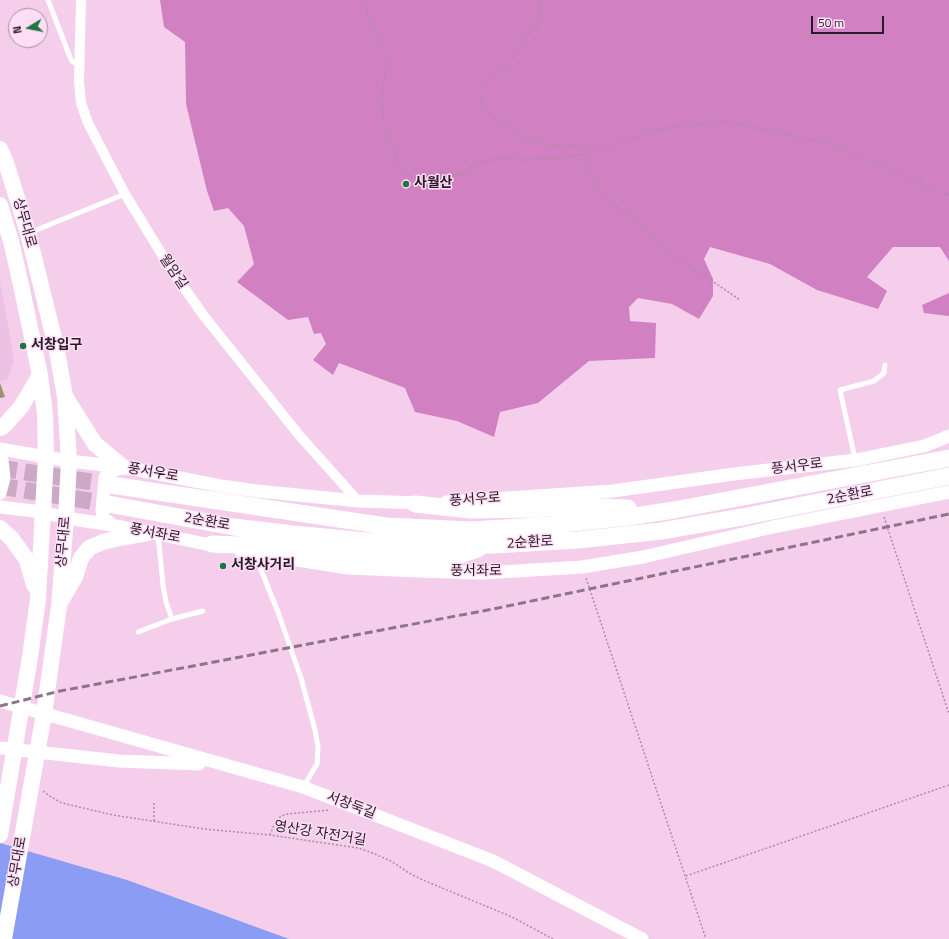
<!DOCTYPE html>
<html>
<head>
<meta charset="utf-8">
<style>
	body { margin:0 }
	#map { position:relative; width:949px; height:939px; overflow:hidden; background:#f5ceec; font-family:"Titillium Web",sans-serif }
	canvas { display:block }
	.north { position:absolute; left:8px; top:8px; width:40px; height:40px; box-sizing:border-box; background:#fddef6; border:1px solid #a990a3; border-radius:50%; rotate:260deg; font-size:11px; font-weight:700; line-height:16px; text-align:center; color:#2a1c27 }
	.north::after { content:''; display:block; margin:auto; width:14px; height:18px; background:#227445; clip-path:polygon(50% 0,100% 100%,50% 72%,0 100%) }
	.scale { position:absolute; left:811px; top:16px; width:73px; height:18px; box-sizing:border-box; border:2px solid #2a1c27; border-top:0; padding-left:5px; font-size:12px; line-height:14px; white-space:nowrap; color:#2a1c27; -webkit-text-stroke:3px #fddef6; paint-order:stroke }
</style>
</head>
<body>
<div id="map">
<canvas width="949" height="939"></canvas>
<div class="north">N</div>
<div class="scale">50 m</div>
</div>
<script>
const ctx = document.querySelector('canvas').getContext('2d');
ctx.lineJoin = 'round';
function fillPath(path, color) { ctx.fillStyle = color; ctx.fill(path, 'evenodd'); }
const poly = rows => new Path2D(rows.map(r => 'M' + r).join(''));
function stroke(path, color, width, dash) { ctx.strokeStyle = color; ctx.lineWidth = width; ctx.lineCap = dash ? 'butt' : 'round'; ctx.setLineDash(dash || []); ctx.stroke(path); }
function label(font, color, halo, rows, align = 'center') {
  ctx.font = font + ' "Titillium Web","Noto Sans KR",sans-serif'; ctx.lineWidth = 3; ctx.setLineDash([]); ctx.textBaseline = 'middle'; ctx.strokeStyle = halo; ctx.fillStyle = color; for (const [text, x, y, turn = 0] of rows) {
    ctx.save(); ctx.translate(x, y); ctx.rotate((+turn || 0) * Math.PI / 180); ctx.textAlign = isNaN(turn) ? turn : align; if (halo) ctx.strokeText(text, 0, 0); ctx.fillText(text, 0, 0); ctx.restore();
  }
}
fillPath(poly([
	[0,281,14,359,8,379,0,382]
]), '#edc1e3');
fillPath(poly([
	[160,0,949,0,949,261,940,247,893,247,867,277,887,291,878,309,817,290,770,264,710,247,704,259,713,279,713,296,699,319,672,304,638,298,629,307,630,321,656,323,655,358,589,361,538,403,500,412,494,437,457,421,415,412,405,388,339,363,333,375,313,360,326,344,321,333,314,334,308,317,288,320,237,282,254,264,244,226,228,208,214,211,207,191,186,104,185,42,164,27],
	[949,293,949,316,924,313,922,305]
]), '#d180c2');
fillPath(poly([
	[0,843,127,880,289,939,0,939]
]), '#8a9cf4');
stroke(poly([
	[0,468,111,485],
	[0,486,108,504]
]), '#ccaac5', 17, [17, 8]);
stroke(poly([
	[366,0,368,16,382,43,387,64,381,96,384,125,394,150,396,160,403,170,411,176,419,178,431,176,441,172,449,175,461,175,475,162,498,159,528,160,561,158,580,155,662,129,724,121,831,144,949,196],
	[540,0,540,13,538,22,534,30,528,35,521,44,508,67,489,76,484,80,480,86,480,96,482,105,487,112,519,135,551,146,569,144,581,147,586,153],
	[580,155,594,179,597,188,674,255,740,300],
	[884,517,949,714],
	[586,578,705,936,704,939],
	[43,791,51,797,62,803,113,815,204,829,270,835,358,848,370,852,391,861,409,873,423,880,512,917,553,939],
	[154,803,154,821],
	[270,835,275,822,281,816,287,814,330,810],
	[686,876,949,785]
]), '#ac8ea5', 1.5, [2, 2]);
stroke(poly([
	[48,0,70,57,72,61,79,65],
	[29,233,125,194],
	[855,459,840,390,874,381,884,373,885,365],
	[158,535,163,585,166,602,172,619],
	[255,555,278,612,301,678,315,730,318,747,317,764,304,786],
	[138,632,172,619,203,611]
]), '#fff', 5);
stroke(poly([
	[81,0,79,81,81,103,88,123,125,194,172,271,204,316,299,435,358,501]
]), '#fff', 10);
stroke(poly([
	[0,449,69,461,123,467,221,486,257,491,358,501,424,503],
	[0,459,2,460,4,478,0,493],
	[446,502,613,491,734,474,856,460,924,446,949,436],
	[0,507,42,512,66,518,112,525,221,547],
	[112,525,103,517,102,510,105,477,109,472,121,468],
	[240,551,348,568,418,571,483,573,582,567,643,557,773,527,949,492],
	[0,701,303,787,493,861,642,939],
	[0,748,119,761,199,764]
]), '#fff', 13);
stroke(poly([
	[0,149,6,163,28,233,56,346,65,396,69,461,66,518,59,606,44,714,4,939],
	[0,205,11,241,21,285,40,375,45,414,46,457,38,599,30,657,0,835],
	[66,398,95,444,123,467],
	[0,428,4,426,21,407,40,375],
	[0,528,12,539,27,560,34,585],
	[61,601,75,577,81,558,89,548,103,542,119,538,148,533]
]), '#fff', 16);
stroke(poly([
	[111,485,386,526,471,530,552,525,628,517,674,510,949,458],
	[108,504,234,527,293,534,388,543,494,545,578,540,661,531,742,517,949,476],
	[415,504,471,510,533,509,574,506,628,508],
	[212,544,289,547,384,557,451,558,478,549]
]), '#fff', 17);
stroke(poly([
	[0,706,60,691,119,680,498,608,949,514]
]), '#8e7488', 3, [8, 4]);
fillPath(poly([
	[0,383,5,397,0,398]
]), '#9d926f');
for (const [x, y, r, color] of [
	[406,184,4,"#227445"],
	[23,346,4,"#227445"],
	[223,566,4,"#227445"]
]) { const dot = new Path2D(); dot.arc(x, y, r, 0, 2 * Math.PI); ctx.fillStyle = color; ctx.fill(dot); stroke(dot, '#fddef6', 1.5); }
label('bold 14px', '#2a1c27', '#fddef6', [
	["사월산",414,184],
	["서창입구",31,346],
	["서창사거리",231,566]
], 'left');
label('14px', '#2a1c27', '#fddef6', [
	["상무대로",24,223,74],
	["월암길",173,272,56],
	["풍서우로",797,467,-7],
	["풍서우로",153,473,10],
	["2순환로",850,496,-11],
	["풍서우로",475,500,-4],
	["2순환로",207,522,10],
	["풍서좌로",155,534,11],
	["상무대로",64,542,-85],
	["2순환로",530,543,-3],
	["풍서좌로",476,572],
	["서창둑길",351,806,21],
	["영산강 자전거길",320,834,9],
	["상무대로",18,862,-80]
]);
</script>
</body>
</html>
